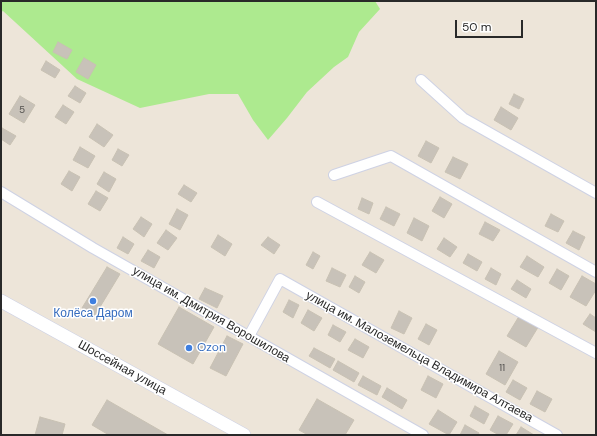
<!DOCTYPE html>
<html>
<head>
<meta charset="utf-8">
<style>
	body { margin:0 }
	#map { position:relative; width:597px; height:436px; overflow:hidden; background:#ede5d9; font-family:"DM Sans",sans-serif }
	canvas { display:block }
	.frame { position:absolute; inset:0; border:2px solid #292929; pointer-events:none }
	.scale { position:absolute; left:455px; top:20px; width:68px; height:18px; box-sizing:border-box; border:2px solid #292929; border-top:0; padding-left:5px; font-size:12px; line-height:14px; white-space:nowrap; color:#292929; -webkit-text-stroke:3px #fff; paint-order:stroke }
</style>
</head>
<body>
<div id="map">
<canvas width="597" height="436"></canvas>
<div class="frame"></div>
<div class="scale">50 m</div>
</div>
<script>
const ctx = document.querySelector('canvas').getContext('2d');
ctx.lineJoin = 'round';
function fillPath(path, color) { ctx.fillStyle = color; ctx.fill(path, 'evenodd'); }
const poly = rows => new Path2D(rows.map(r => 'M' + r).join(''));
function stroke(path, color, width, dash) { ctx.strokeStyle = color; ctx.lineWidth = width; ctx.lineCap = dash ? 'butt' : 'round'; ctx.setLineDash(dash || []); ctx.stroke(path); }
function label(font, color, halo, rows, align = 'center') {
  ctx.font = font + ' "DM Sans",sans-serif'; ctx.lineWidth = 3; ctx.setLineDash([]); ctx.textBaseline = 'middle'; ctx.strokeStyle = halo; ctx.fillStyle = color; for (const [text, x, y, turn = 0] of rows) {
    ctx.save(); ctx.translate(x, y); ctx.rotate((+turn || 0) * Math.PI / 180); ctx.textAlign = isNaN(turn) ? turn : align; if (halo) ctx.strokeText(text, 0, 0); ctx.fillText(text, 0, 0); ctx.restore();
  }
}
fillPath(poly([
	[1,1,375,1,380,9,359,32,348,57,334,67,307,92,287,118,268,140,253,120,238,94,209,94,140,108,77,79,3,11,1,12]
]), '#adea8f');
const building = poly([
	[58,42,72,50,67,59,53,52,58,42],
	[84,58,96,65,88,79,76,72,84,58],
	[46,61,60,70,55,78,41,70,46,61],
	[75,86,86,93,80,103,68,96,75,86],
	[514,94,524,99,519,109,509,104,514,94],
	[20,96,35,105,24,123,9,114,20,96],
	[63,105,74,112,66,124,55,117,63,105],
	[501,107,518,118,511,130,494,120,501,107],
	[97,124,113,135,104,147,89,137,97,124],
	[2,128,16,136,10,145,1,139,2,128],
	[426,141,439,148,431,163,418,156,426,141],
	[80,147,95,156,88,168,73,160,80,147],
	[118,149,129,155,122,166,112,160,118,149],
	[453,157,468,164,460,179,445,172,453,157],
	[69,171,80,177,72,191,61,184,69,171],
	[104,172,116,179,109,192,97,184,104,172],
	[184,185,197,193,191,202,178,194,184,185],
	[96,191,108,198,100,211,88,204,96,191],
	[440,197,452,204,444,218,432,211,440,197],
	[362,198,373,203,369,214,358,209,362,198],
	[386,207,400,214,394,226,380,219,386,207],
	[177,209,188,215,180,230,169,224,177,209],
	[551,214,564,221,558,232,545,226,551,214],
	[141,217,152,224,144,237,133,229,141,217],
	[414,218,429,226,422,241,407,233,414,218],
	[485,222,500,230,493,241,479,234,485,222],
	[166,230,177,238,168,250,157,243,166,230],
	[573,231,585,237,579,250,566,243,573,231],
	[218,235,232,244,225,256,211,247,218,235],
	[123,237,134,244,128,254,117,248,123,237],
	[268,237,280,245,274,254,261,245,268,237],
	[444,238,457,247,450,257,437,249,444,238],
	[148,250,160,257,154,268,141,261,148,250],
	[313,252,320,256,313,269,306,265,313,252],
	[370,252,384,260,376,273,362,265,370,252],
	[468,254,482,262,477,271,463,263,468,254],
	[527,256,544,267,538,277,520,267,527,256],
	[107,267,120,274,100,307,102,308,97,317,82,308,107,267],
	[332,268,346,275,340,287,326,281,332,268],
	[491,268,501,274,496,285,485,279,491,268],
	[557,269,569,276,561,290,549,283,557,269],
	[355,276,365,282,359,293,349,287,355,276],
	[582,276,596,284,596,290,586,306,570,297,582,276],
	[517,280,531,289,526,298,511,289,517,280],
	[205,288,223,296,217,308,199,299,205,288],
	[289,300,299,305,293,318,283,312,289,300],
	[179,307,214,327,193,364,158,344,179,307],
	[308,310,322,318,314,331,301,323,308,310],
	[399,311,412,318,404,334,391,328,399,311],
	[521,313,540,324,526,347,507,336,521,313],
	[590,314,596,318,596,332,583,324,590,314],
	[426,324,437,330,429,345,418,339,426,324],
	[333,325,346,332,340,342,328,335,333,325],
	[227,336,243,344,226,376,210,368,227,336],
	[355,339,369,347,363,358,348,350,355,339],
	[314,348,335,359,330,368,309,356,314,348],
	[499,351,518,362,505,385,486,374,499,351],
	[338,361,359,373,354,382,333,370,338,361],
	[363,376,381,386,377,395,358,385,363,376],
	[428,376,443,384,436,398,421,390,428,376],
	[513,380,527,388,520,400,506,392,513,380],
	[387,388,407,400,402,409,382,397,387,388],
	[537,391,552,399,545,412,530,404,537,391],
	[317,399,354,420,345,435,308,435,299,430,317,399],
	[107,400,168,435,109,435,92,425,107,400],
	[475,406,489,414,484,424,470,416,475,406],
	[438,410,457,422,449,435,429,424,438,410],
	[498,416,513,424,506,435,499,435,490,430,498,416],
	[40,417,65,424,62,435,35,435,40,417],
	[465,425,479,433,478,435,460,435,465,425],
	[521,427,534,435,516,435,521,427]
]);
fillPath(building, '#c8c2b9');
stroke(building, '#c8c1b3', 1);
const minor = poly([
	[421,80,463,118,596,193],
	[334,175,391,156,596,272],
	[1,192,93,248,423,435],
	[317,202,596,353],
	[249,336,280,279,557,435]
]);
const tertiary = poly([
	[1,301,244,435]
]);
stroke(minor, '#ced2e4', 12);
stroke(tertiary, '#ced2e4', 14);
stroke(minor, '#fff', 10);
stroke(tertiary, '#fff', 13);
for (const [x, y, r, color] of [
	[93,301,4,"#3f7fe0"],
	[189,348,4,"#3f7fe0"]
]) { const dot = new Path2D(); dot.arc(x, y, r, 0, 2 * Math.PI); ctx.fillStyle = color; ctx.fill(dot); stroke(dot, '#fff', 1.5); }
label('10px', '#514f4d', null, [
	["5",22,110],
	["11",502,368]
]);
label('12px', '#366cbe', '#fff', [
	["Колёса Даром",93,314],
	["Ozon",197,348,"left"]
]);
label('12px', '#292929', '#fff', [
	["улица им. Дмитрия Ворошилова",211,315,30],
	["улица им. Малоземельца Владимира Алтаева",419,357,29],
	["Шоссейная улица",122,368,29]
]);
</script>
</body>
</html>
